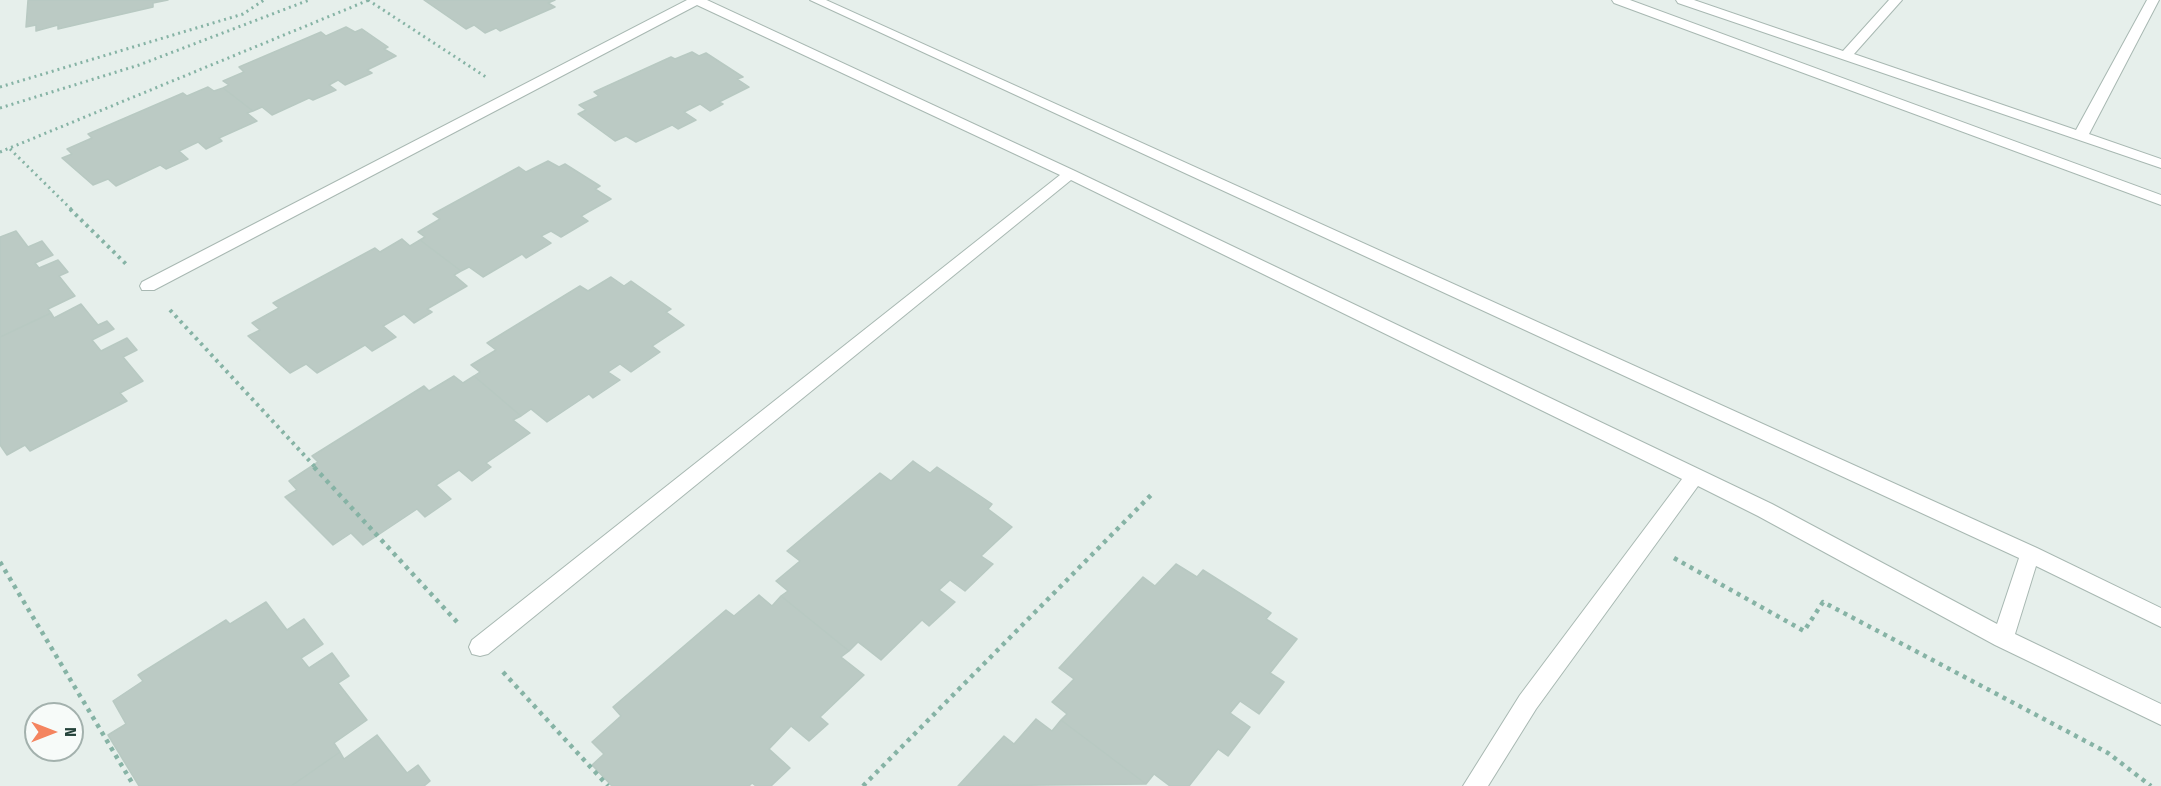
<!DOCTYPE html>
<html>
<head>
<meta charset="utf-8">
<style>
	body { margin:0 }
	#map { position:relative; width:2161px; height:786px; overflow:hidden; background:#e6efeb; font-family:"Fira Sans Condensed",sans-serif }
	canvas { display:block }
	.north { position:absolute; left:24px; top:702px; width:60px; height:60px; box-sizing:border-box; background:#f7fbf9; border:2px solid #a3b1ad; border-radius:50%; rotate:90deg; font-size:16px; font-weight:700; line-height:24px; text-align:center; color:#24423a }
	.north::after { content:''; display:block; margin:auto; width:21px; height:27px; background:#f4845f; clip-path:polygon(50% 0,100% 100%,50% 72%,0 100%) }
</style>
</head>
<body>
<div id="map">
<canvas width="2161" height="786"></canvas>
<div class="north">N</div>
</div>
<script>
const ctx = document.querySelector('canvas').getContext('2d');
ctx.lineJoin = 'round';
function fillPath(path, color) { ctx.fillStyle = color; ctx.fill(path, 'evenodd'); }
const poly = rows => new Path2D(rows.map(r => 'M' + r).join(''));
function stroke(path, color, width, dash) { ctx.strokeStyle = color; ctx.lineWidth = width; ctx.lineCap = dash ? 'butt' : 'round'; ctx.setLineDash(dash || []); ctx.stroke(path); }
const building = poly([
	[28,0,168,0,153,3,153,7,58,29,58,25,36,31,36,25,26,27,28,0],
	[424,0,555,0,548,3,555,7,500,31,496,28,485,33,474,25,466,29,424,0],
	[346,27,355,32,362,29,388,47,384,49,396,56,367,70,372,73,345,85,338,80,329,85,336,90,313,100,309,98,272,115,262,107,253,111,223,88,229,85,223,81,244,72,239,67,321,32,326,36,346,27],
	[692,52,699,56,706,53,743,77,737,79,749,87,719,102,723,104,710,111,700,104,684,112,696,120,678,129,672,125,636,142,626,136,615,141,578,114,586,110,579,105,599,96,594,92,671,57,675,59,692,52],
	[208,87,214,91,223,88,253,111,247,113,257,121,219,138,222,141,206,149,198,142,179,151,188,159,166,169,160,165,116,186,108,179,93,185,62,158,72,154,67,149,92,138,88,134,183,93,187,96,208,87],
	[548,161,559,167,565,164,600,186,595,189,611,199,581,216,588,221,561,237,551,231,541,236,551,243,526,258,522,254,483,277,469,267,461,271,420,240,425,237,418,232,440,219,433,214,519,167,526,172,548,161],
	[16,231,28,247,42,241,53,255,35,263,39,268,58,260,68,272,59,276,75,296,48,309,51,313,0,337,0,237,16,231],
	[402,239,410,246,420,240,461,271,454,275,467,286,427,309,432,312,414,323,404,314,383,326,396,337,372,351,365,345,317,373,306,364,290,373,248,336,260,330,252,323,279,308,273,303,375,248,380,252,402,239],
	[611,277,624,286,631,281,671,309,666,312,684,325,652,346,660,352,631,372,620,364,608,372,620,380,593,398,589,394,547,422,531,409,521,416,474,376,480,372,471,365,496,350,487,343,580,286,588,291,611,277],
	[81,304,98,325,107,321,114,329,92,340,101,351,127,338,137,350,123,357,143,381,120,393,127,401,30,451,25,445,7,455,0,445,0,337,51,313,54,318,81,304],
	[454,376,463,383,474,376,521,416,513,420,530,433,486,463,491,467,472,481,459,470,436,485,451,499,425,517,417,509,363,545,351,533,333,545,285,497,297,490,289,481,318,462,312,456,424,386,429,391,454,376],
	[913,461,930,473,937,467,992,504,988,509,1012,527,981,556,993,564,965,591,950,580,939,590,955,602,929,626,922,620,881,660,858,642,849,651,781,596,788,591,776,581,800,561,787,551,880,473,891,481,913,461],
	[1176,564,1197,577,1203,570,1271,613,1266,619,1297,639,1270,673,1284,682,1259,714,1240,701,1230,713,1250,727,1228,756,1218,749,1189,786,1170,786,1154,774,1146,784,1061,720,1067,714,1052,702,1074,679,1059,668,1143,577,1155,586,1176,564],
	[759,595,772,606,781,596,849,651,841,657,864,675,820,717,828,724,809,741,791,726,769,749,790,768,771,786,756,786,752,783,749,786,612,786,592,765,604,754,592,742,621,716,613,707,726,610,734,616,759,595],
	[266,602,287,630,304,619,323,644,301,658,309,668,332,653,349,676,338,683,367,720,334,743,340,752,291,786,139,786,108,735,126,724,113,701,143,681,138,675,226,620,230,624,266,602],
	[1036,719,1052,731,1061,720,1146,784,958,786,1004,736,1014,744,1036,719],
	[377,735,407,773,418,765,430,781,424,786,291,786,340,752,344,759,377,735]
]);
fillPath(building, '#bbcac4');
stroke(building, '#b8c9c2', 1.5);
const street = poly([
	[687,0,707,0,1075,171,1772,504,1997,624,2019,558,810,0,826,0,2037,548,2161,608,2161,627,2036,566,2015,634,2161,704,2161,725,1995,645,1758,516,1698,486,1536,709,1488,786,1463,786,1520,695,1682,479,1071,180,488,654,480,656,472,654,469,647,472,640,1060,175,697,5,154,290,142,290,140,286,142,282,687,0],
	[1612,0,1630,0,2161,195,2161,205,1614,3,1612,0],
	[1676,0,1694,0,1843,51,1889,0,1902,0,1854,54,2076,130,2147,0,2159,0,2089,134,2161,159,2161,168,1678,3,1676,0]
]);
stroke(street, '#a8b8b2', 2);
stroke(poly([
	[368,0,486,77],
	[0,87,243,14,264,0],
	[0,108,139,65,309,0],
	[10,149,72,210],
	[0,152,369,0]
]), '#86b3a5', 3, [2, 4]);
stroke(poly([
	[70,209,127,265],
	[170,310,316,468]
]), '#86b3a5', 4, [3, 4.5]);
stroke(poly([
	[314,467,457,622],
	[1674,558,1804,631,1823,602,2108,753,2151,786],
	[0,562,134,786],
	[503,672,608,786],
	[863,786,1153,493]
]), '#86b3a5', 4.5, [4, 5]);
fillPath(street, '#fff');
</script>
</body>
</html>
